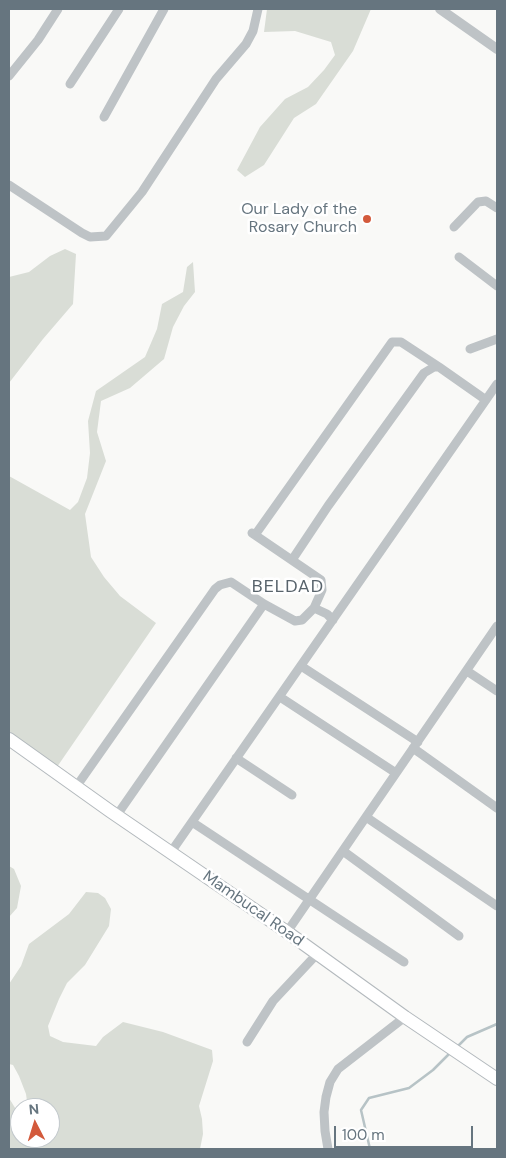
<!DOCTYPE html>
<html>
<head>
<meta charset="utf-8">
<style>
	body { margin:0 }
	#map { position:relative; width:506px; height:1158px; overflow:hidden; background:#f9f9f7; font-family:"DM Sans",sans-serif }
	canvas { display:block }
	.frame { position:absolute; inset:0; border:10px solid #66757f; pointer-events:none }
	.north { position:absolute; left:10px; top:1098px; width:50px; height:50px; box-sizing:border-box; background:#fff; border:1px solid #c2c8cc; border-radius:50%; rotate:355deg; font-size:14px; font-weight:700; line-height:20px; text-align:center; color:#66757f }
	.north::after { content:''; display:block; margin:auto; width:18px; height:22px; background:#d35a3c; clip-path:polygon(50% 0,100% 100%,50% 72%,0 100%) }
	.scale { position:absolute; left:334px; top:1126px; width:139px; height:22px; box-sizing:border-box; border:2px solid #66757f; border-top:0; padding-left:6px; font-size:15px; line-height:18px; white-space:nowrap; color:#66757f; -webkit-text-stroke:4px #fff; paint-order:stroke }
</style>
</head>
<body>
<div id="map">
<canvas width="506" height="1158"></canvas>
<div class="frame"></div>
<div class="north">N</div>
<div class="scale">100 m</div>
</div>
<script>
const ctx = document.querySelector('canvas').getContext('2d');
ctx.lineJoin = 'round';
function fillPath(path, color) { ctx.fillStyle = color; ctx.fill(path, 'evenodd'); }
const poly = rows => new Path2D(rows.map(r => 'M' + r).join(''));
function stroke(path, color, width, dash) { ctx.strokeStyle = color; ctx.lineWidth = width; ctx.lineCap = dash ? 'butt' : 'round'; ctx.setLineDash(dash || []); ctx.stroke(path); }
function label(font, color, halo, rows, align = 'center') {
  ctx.font = font + ' "DM Sans",sans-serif'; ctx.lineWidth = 5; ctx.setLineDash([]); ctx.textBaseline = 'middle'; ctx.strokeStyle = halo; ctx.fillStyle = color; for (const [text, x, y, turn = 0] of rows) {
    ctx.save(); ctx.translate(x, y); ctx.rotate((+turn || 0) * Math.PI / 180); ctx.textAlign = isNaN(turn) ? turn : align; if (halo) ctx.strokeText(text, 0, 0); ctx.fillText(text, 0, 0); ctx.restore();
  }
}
fillPath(poly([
	[267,9,371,9,353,51,316,104,294,118,264,165,245,177,237,170,260,127,285,99,308,87,324,70,335,55,331,42,295,31,264,32],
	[65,249,76,254,73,304,43,339,9,383,9,277,29,272,50,256],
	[193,262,195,292,184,306,173,327,164,359,130,388,101,401,97,432,106,461,85,514,91,557,104,577,120,596,156,623,57,767,9,731,9,476,70,510,78,502,87,478,90,453,88,421,96,391,145,357,157,329,162,304,183,292,187,267],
	[9,866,14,869,21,886,17,908,9,917],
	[86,892,98,893,105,898,111,909,109,926,85,965,67,983,59,999,48,1026,50,1036,63,1042,96,1046,103,1037,123,1022,163,1032,212,1050,213,1061,199,1106,202,1119,203,1134,200,1149,9,1149,9,1098,20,1116,20,1138,50,1138,50,1108,28,1108,26,1094,19,1076,13,1065,9,1064,9,984,21,966,29,944,69,914]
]), '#d9ddd6');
stroke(poly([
	[457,1047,467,1037,497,1024],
	[370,1149,361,1110,369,1098,409,1088,433,1070,451,1052]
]), '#b7c3c6', 2.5);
const secondary = poly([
	[9,739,110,811,287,932,405,1017,497,1079]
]);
stroke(secondary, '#b3b9bd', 14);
stroke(poly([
	[9,76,38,40,58,9],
	[70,84,119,9],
	[104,117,164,9],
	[9,185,82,233,90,237,106,236,142,192,216,79,246,44,253,31,258,9],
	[454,227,478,202,486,201,497,208],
	[459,257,497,286],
	[470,349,497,339],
	[252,533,321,580,322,590,314,608],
	[255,535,392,342,401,342,439,367],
	[292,560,328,506,424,373,434,367,439,367,486,400],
	[301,666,418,742],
	[467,671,497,691],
	[280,697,396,773],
	[413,748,497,808],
	[236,758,292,795],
	[76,787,215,589,220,585,231,582,264,604],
	[117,815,264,604,295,621,302,620,314,608,327,614,333,620],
	[366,817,497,906],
	[192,822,404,962],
	[343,851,459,936],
	[171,852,497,384],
	[287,932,497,626],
	[247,1042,273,1001,317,954],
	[328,1149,325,1131,324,1112,326,1097,330,1082,338,1069,405,1017]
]), '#bec3c6', 9);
stroke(poly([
	[440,9,497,49]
]), '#bec3c6', 10);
stroke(secondary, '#fff', 12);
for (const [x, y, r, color] of [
	[367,219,5,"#d35a3c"]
]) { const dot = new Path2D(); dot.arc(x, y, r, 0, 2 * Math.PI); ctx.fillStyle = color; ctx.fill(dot); stroke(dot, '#fff', 2); }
label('16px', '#66757f', '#fff', [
	["Our Lady of the",357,210],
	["Rosary Church",357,228]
], 'right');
label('16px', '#66757f', '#fff', [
	["Mambucal Road",253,909,35]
]);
ctx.letterSpacing = '1px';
label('18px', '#58636b', '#fff', [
	["BELDAD",288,587]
]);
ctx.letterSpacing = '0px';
</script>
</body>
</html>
